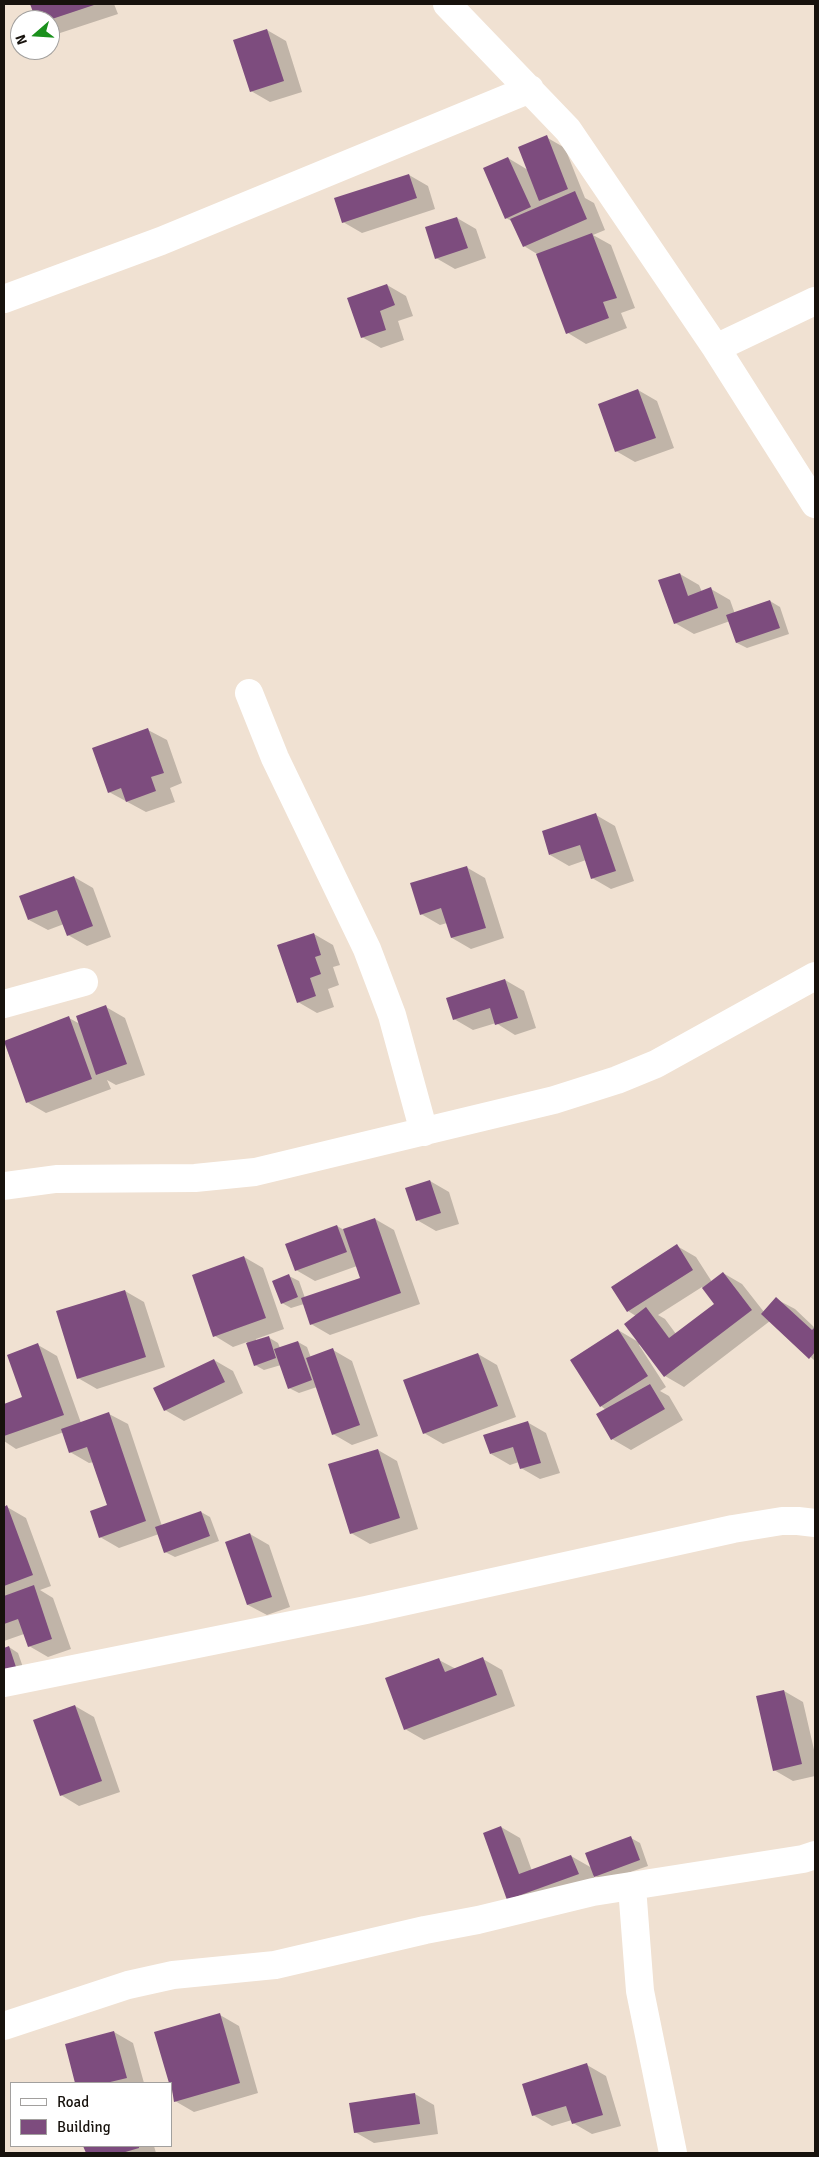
<!DOCTYPE html>
<html>
<head>
<meta charset="utf-8">
<style>
	body { margin:0 }
	#map { position:relative; width:819px; height:2157px; overflow:hidden; background:#f0e1d2; font-family:Signika,sans-serif }
	canvas { display:block }
	.frame { position:absolute; inset:0; border:5px solid #17120d; pointer-events:none }
	.legend { position:absolute; left:10px; top:2082px; width:162px; height:65px; box-sizing:border-box; background:#fff; border:1px solid #a2a09e; margin:0; padding:6px 9px; list-style:none; font-size:15px; color:#17120d }
	.legend li { display:flex; align-items:center; gap:10px; height:25px }
	.legend b { width:25px; border:1px solid #a2a09e }
	.north { position:absolute; left:10px; top:10px; width:50px; height:50px; box-sizing:border-box; background:#fff; border:1px solid #a2a09e; border-radius:50%; rotate:251deg; font-size:14px; font-weight:700; line-height:20px; text-align:center; color:#17120d }
	.north::after { content:''; display:block; margin:auto; width:18px; height:22px; background:#1a901c; clip-path:polygon(50% 0,100% 100%,50% 72%,0 100%) }
</style>
</head>
<body>
<div id="map">
<canvas width="819" height="2157"></canvas>
<div class="frame"></div>
<ul class="legend">
<li><b style="height:6px;background:#fff"></b>Road</li>
<li><b style="height:14px;background:#7d4c7e"></b>Building</li>
</ul>
<div class="north">N</div>
</div>
<script>
const ctx = document.querySelector('canvas').getContext('2d');
ctx.lineJoin = 'round';
function fillPath(path, color) { ctx.fillStyle = color; ctx.fill(path, 'evenodd'); }
const poly = rows => new Path2D(rows.map(r => 'M' + r).join(''));
function stroke(path, color, width, dash) { ctx.strokeStyle = color; ctx.lineWidth = width; ctx.lineCap = dash ? 'butt' : 'round'; ctx.setLineDash(dash || []); ctx.stroke(path); }
fillPath(poly([
	[31,4,114,4,118,14,57,34,50,30,50,20,37,20],
	[267,30,286,41,302,92,270,102,251,91],
	[546,137,565,148,585,198,594,203,605,230,593,235,611,245,635,308,621,313,627,328,586,344,568,333,537,254,524,246,513,222,506,218,508,158,528,170],
	[409,175,428,186,435,209,362,233,343,222],
	[457,218,476,229,486,258,455,269,436,258],
	[387,285,406,296,413,316,398,321,404,340,381,348,362,337],
	[638,390,657,401,674,448,635,462,616,451],
	[680,574,699,585,702,592,711,589,730,600,735,614,770,601,780,607,789,634,747,648,737,643,730,621,694,634,675,623],
	[148,730,167,740,182,783,170,788,175,802,146,812,109,792],
	[596,815,615,826,634,881,611,889,592,878,586,860,569,866,550,855],
	[466,867,485,878,504,938,471,949,452,938,447,923,440,925,421,914],
	[74,877,93,888,111,937,87,946,68,935,64,924,48,930,29,920],
	[314,934,333,945,340,965,333,967,339,985,328,989,334,1007,317,1013,298,1002],
	[505,980,524,991,536,1028,515,1035,496,1023,473,1030,454,1019],
	[106,1007,125,1018,145,1075,116,1085,107,1080,111,1089,46,1113,27,1102,4,1042,69,1018,80,1024],
	[430,1181,449,1192,459,1224,436,1231,417,1220],
	[375,1219,394,1230,420,1304,330,1335,311,1324,304,1304,291,1308,282,1303,289,1276,299,1281,305,1298,362,1279,357,1266,315,1281,296,1270,337,1226,344,1230],
	[677,1246,696,1257,712,1282,723,1273,742,1284,764,1312,776,1299,795,1309,815,1328,815,1361,770,1321,684,1387,665,1376,640,1344,639,1345,666,1387,660,1391,669,1396,683,1420,631,1450,612,1439,606,1410,601,1406,572,1361,618,1330,640,1343,636,1316,628,1311],
	[702,1287,716,1304,676,1334,665,1319,658,1315],
	[244,1257,263,1268,284,1329,256,1339,256,1341,268,1337,278,1343,280,1348,298,1342,307,1347,311,1358,333,1350,352,1361,378,1436,352,1445,333,1434,317,1387,299,1393,289,1388,281,1365,264,1370,255,1365,247,1342,233,1347,215,1336],
	[125,1291,144,1302,165,1367,97,1389,78,1378],
	[38,1345,57,1356,81,1423,109,1414,128,1424,162,1526,201,1512,210,1517,219,1541,175,1557,165,1552,159,1534,119,1548,100,1537,109,1506,94,1462,89,1463,70,1452,64,1432,16,1449,4,1441,4,1405,24,1398],
	[478,1354,497,1365,516,1417,443,1444,424,1433],
	[214,1360,233,1371,243,1393,184,1421,165,1410],
	[527,1422,546,1433,560,1473,540,1479,521,1468,519,1462,510,1465,491,1454],
	[378,1450,397,1461,418,1529,370,1544,351,1533],
	[7,1507,26,1518,51,1586,40,1590,53,1598,71,1649,48,1657,29,1646,24,1634,4,1641,4,1508],
	[250,1534,269,1545,290,1607,267,1615,248,1605],
	[9,1647,18,1653,25,1673,4,1679,4,1649],
	[483,1659,502,1670,515,1706,424,1740,405,1729,439,1660,456,1669],
	[784,1691,803,1702,815,1754,815,1776,793,1781,774,1770],
	[75,1706,94,1717,120,1792,79,1806,61,1795],
	[501,1827,520,1838,532,1871,571,1856,592,1868,631,1838,640,1843,648,1866,604,1881,593,1875,597,1885,508,1899],
	[220,2015,239,2026,258,2093,194,2112,175,2101,156,2033],
	[114,2032,133,2043,144,2083,77,2083,67,2045],
	[587,2065,606,2076,621,2126,592,2134,573,2123,572,2120,552,2126,533,2115],
	[415,2094,434,2105,438,2134,374,2143,355,2132],
	[85,2146,154,2146,156,2153,87,2153]
]), '#0003');
fillPath(poly([
	[30,4,97,4,49,20,36,20],
	[267,29,284,81,250,92,233,40],
	[547,135,568,189,539,201,518,147],
	[508,157,531,207,505,219,483,168],
	[409,174,417,198,342,223,334,198],
	[575,191,587,219,523,247,510,219],
	[457,217,468,248,435,259,425,227],
	[592,233,617,298,603,302,609,318,566,334,536,254],
	[387,284,395,305,380,311,386,330,361,338,347,298],
	[638,389,656,438,615,452,598,404],
	[680,573,688,596,711,587,718,608,674,624,658,580],
	[770,600,780,628,736,643,726,615],
	[148,728,164,773,151,777,156,791,126,802,121,788,108,793,92,748],
	[596,813,616,871,591,879,580,845,549,855,542,831],
	[467,866,486,928,451,938,441,908,420,915,410,883],
	[74,876,93,926,67,936,57,910,28,920,19,896],
	[314,933,321,955,315,957,321,974,310,978,316,996,297,1003,277,945],
	[505,979,518,1018,495,1025,490,1008,453,1020,446,998],
	[106,1005,127,1064,96,1075,76,1016],
	[69,1016,92,1079,26,1103,4,1041],
	[430,1180,441,1213,416,1221,405,1188],
	[375,1218,401,1293,310,1325,301,1298,360,1278,343,1229],
	[337,1225,347,1252,295,1271,285,1244],
	[677,1244,693,1270,627,1312,611,1287],
	[244,1256,266,1318,213,1337,192,1275],
	[723,1272,752,1310,664,1377,624,1324,646,1307,669,1338,714,1304,702,1288],
	[289,1274,298,1297,281,1304,272,1281],
	[125,1290,146,1357,77,1379,56,1311],
	[776,1297,812,1330,815,1327,815,1352,809,1359,761,1314],
	[618,1329,648,1376,600,1407,570,1360],
	[269,1336,276,1358,254,1366,246,1343],
	[298,1341,312,1380,288,1389,274,1349],
	[38,1343,64,1415,4,1436,4,1404,22,1397,7,1355],
	[333,1348,360,1425,332,1435,306,1358],
	[478,1353,498,1406,423,1434,403,1380],
	[214,1359,225,1382,164,1411,153,1388],
	[650,1384,665,1409,611,1440,596,1414],
	[109,1412,146,1521,99,1538,90,1511,107,1505,87,1447,69,1453,61,1429],
	[528,1421,541,1463,520,1469,513,1447,490,1454,483,1435],
	[378,1449,400,1518,350,1534,328,1464],
	[7,1505,33,1575,4,1586,4,1507],
	[201,1511,210,1536,164,1553,155,1527],
	[250,1533,272,1597,247,1605,225,1542],
	[34,1585,52,1639,28,1647,18,1619,4,1624,4,1596],
	[9,1646,16,1667,4,1671,4,1648],
	[483,1657,497,1695,404,1730,385,1678,439,1658,445,1672],
	[784,1690,802,1764,773,1771,756,1696],
	[75,1705,102,1781,60,1796,33,1720],
	[501,1826,519,1874,571,1855,579,1874,507,1900,483,1833],
	[631,1836,640,1860,594,1877,585,1853],
	[220,2013,240,2083,174,2102,171,2083,169,2083,154,2032],
	[114,2031,127,2078,106,2083,75,2083,65,2044],
	[587,2063,603,2115,572,2124,566,2106,532,2116,522,2084],
	[415,2093,420,2124,354,2133,349,2103],
	[83,2146,139,2146,139,2148,122,2153,86,2153]
]), '#7d4c7e');
stroke(poly([
	[447,4,568,130,716,348,815,504],
	[4,299,161,241,530,89],
	[716,348,815,301],
	[249,693,275,758,367,949,392,1015,424,1132],
	[4,1004,84,982],
	[4,1186,56,1179,195,1178,255,1172,554,1100,617,1080,656,1064,815,976],
	[4,1683,366,1610,733,1529,782,1521,798,1521,815,1523],
	[632,1887,640,1991,673,2153],
	[4,2026,128,1985,173,1975,275,1965,425,1930,478,1920,593,1892,803,1859,815,1855]
]), '#fff', 28);
</script>
</body>
</html>
